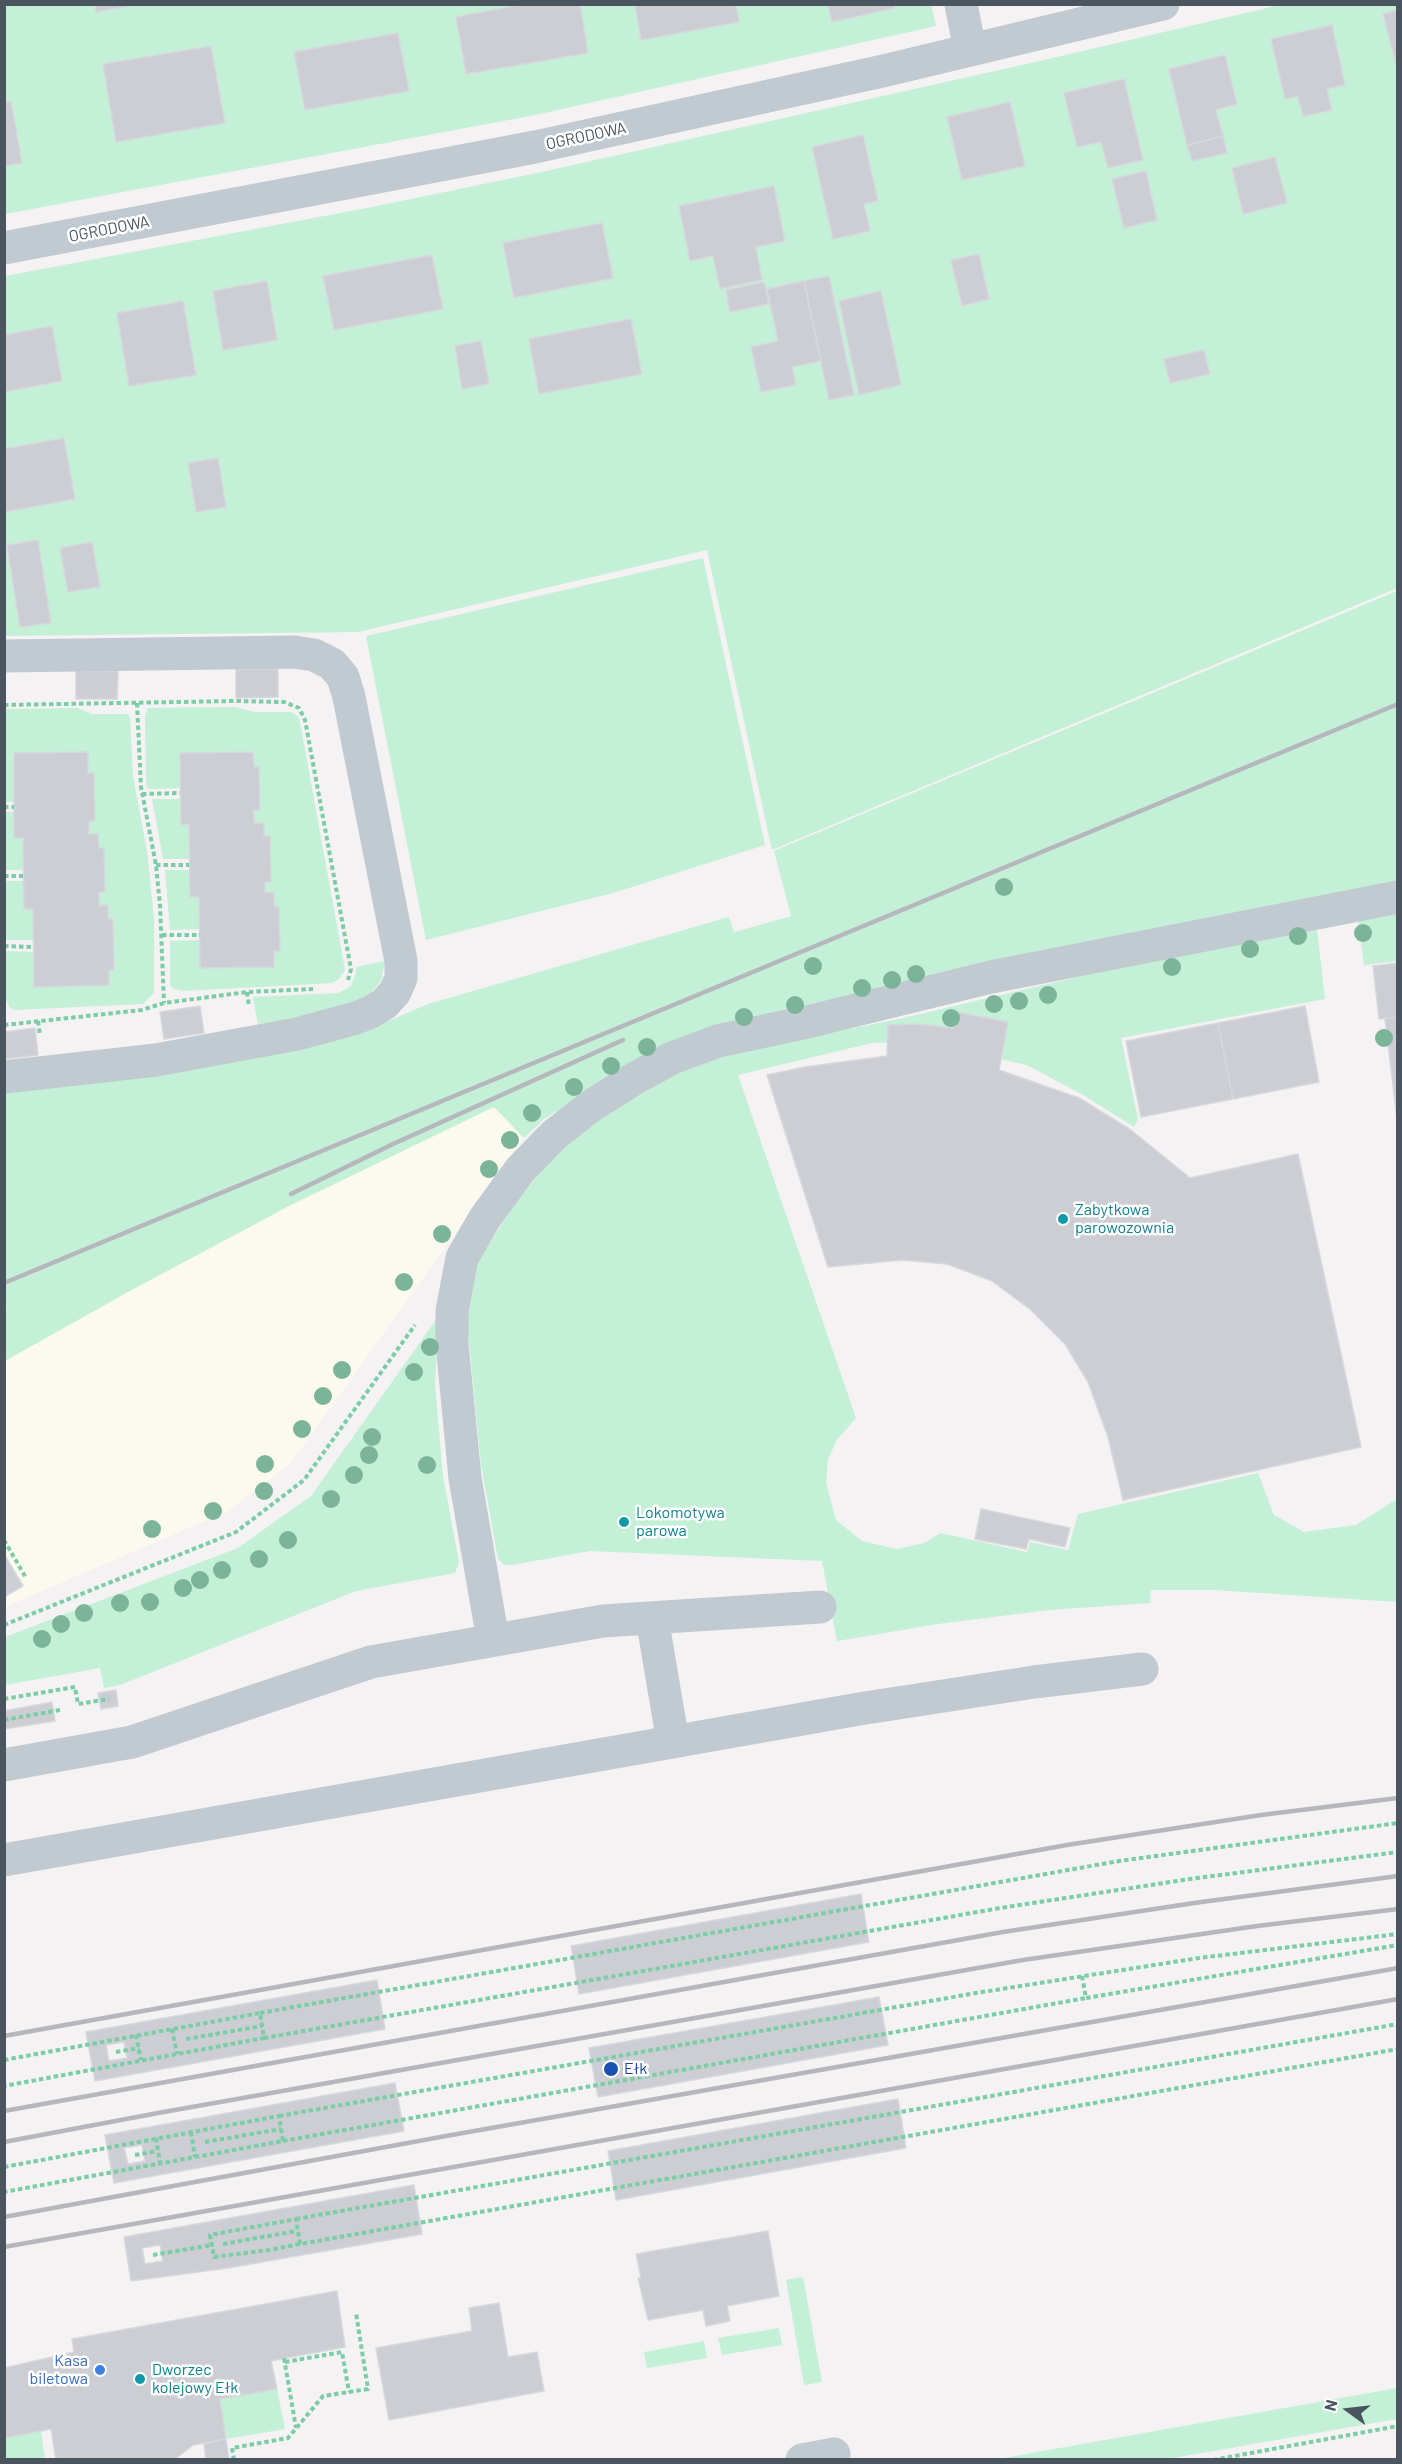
<!DOCTYPE html>
<html>
<head>
<meta charset="utf-8">
<style>
	body { margin:0 }
	#map { position:relative; width:1402px; height:2464px; overflow:hidden; background:#f4f2f2; font-family:Barlow,sans-serif }
	canvas { display:block }
	.frame { position:absolute; inset:0; border:6px solid #4a5560; pointer-events:none }
	.north { position:absolute; left:1318px; top:2380px; width:60px; height:60px; -webkit-text-stroke:4px #fff; paint-order:stroke; rotate:285deg; font-size:16px; font-weight:700; line-height:24px; text-align:center; color:#4a5560 }
	.north::after { content:''; display:block; margin:auto; width:21px; height:27px; background:#4a5560; clip-path:polygon(50% 0,100% 100%,50% 72%,0 100%) }
</style>
</head>
<body>
<div id="map">
<canvas width="1402" height="2464"></canvas>
<div class="frame"></div>
<div class="north">N</div>
</div>
<script>
const ctx = document.querySelector('canvas').getContext('2d');
ctx.lineJoin = 'round';
function fillPath(path, color) { ctx.fillStyle = color; ctx.fill(path, 'evenodd'); }
const poly = rows => new Path2D(rows.map(r => 'M' + r).join(''));
function stroke(path, color, width, dash) { ctx.strokeStyle = color; ctx.lineWidth = width; ctx.lineCap = dash ? 'butt' : 'round'; ctx.setLineDash(dash || []); ctx.stroke(path); }
function label(font, color, halo, rows, align = 'center') {
  ctx.font = font + ' Barlow,sans-serif'; ctx.lineWidth = 5; ctx.setLineDash([]); ctx.textBaseline = 'middle'; ctx.strokeStyle = halo; ctx.fillStyle = color; for (const [text, x, y, turn = 0] of rows) {
    ctx.save(); ctx.translate(x, y); ctx.rotate((+turn || 0) * Math.PI / 180); ctx.textAlign = isNaN(turn) ? turn : align; if (halo) ctx.strokeText(text, 0, 0); ctx.fillText(text, 0, 0); ctx.restore();
  }
}
fillPath(poly([
	[790,916,804,971,539,1116,290,1464,226,1512,5,1607,4,1095,294,1055]
]), '#fcf9ee');
fillPath(poly([
	[931,4,936,26,535,115,5,214,5,5],
	[1280,5,1397,5,1397,588,772,850,707,550,358,632,5,636,5,276,367,208,537,173,1031,63],
	[703,558,765,845,613,893,426,940,366,636],
	[1397,591,1397,883,628,1068,544,1119,524,1138,494,1107,287,1207,128,1292,5,1361,4,1310,7,1309,5,1304,5,1091,377,1026,428,1004,729,917,734,932,791,916,774,851],
	[236,707,254,712,291,712,298,716,300,722,345,970,339,979,332,983,184,991,173,989,170,985,170,941,200,940,200,968,257,950,253,752,180,753,180,788,149,789,146,785,145,716,148,708],
	[78,708,92,714,128,714,130,718,133,776,147,851,154,917,154,993,143,1004,14,1010,10,1008,6,1000,6,951,34,952,35,987,109,985,93,968,88,752,14,753,15,802,5,802,4,709],
	[152,799,181,799,181,824,189,824,190,859,163,859],
	[4,812,15,812,15,838,23,838,24,870,5,870],
	[165,870,190,870,199,897,199,929,170,930],
	[4,881,23,881,24,909,33,909,33,940,5,940],
	[1397,914,1397,961,1364,965,1358,921],
	[1317,930,1325,999,1121,1038,1138,1119,1134,1127,1085,1096,1027,1065,920,1041,872,1043,738,1075,856,1418,837,1440,828,1459,826,1483,836,1520,862,1541,897,1549,924,1543,941,1533,1027,1552,1030,1542,1068,1550,1078,1514,1258,1473,1274,1515,1304,1532,1356,1525,1397,1499,1397,1602,1215,1590,1151,1590,1150,1603,1049,1610,938,1624,837,1641,822,1561,590,1551,512,1565,504,1565,498,1559,481,1465,466,1311,478,1262,516,1202,558,1151,599,1119,638,1093,678,1072,722,1054,899,1019,1150,960],
	[385,961,381,981,368,996,357,1001,291,1019,258,1024,253,997,338,993,351,986,356,973,356,967],
	[438,1317,435,1385,443,1476,459,1562,455,1573,356,1591,120,1685,104,1688,100,1668,5,1685,5,1637,238,1548,311,1496],
	[803,2277,822,2382,804,2385,786,2280],
	[779,2328,782,2345,722,2355,718,2338],
	[704,2341,707,2358,647,2368,644,2352],
	[1397,2388,1397,2419,1167,2459,998,2459],
	[277,2389,285,2429,226,2439,220,2399],
	[41,2431,45,2459,5,2460,5,2438]
]), '#c3f0d6');
const building = poly([
	[95,4,138,4,96,12,95,4],
	[524,4,580,4,588,53,466,74,456,17,524,4],
	[635,4,736,4,739,22,641,40,635,4],
	[828,4,893,4,894,8,832,22,828,4],
	[1398,10,1398,71,1383,14,1398,10],
	[1332,25,1345,85,1327,89,1332,110,1303,116,1298,96,1285,99,1271,39,1332,25],
	[398,33,409,91,305,110,294,52,398,33],
	[211,46,225,123,116,142,103,64,211,46],
	[1225,55,1237,104,1216,110,1223,136,1187,145,1169,69,1225,55],
	[1124,79,1143,160,1108,168,1101,142,1077,147,1064,93,1124,79],
	[11,101,22,163,4,166,4,103,11,101],
	[1010,102,1025,166,962,180,947,117,1010,102],
	[863,135,878,201,864,204,870,231,833,239,812,147,863,135],
	[1223,136,1227,153,1192,161,1187,145,1223,136],
	[1275,157,1287,203,1243,214,1232,168,1275,157],
	[1146,171,1157,220,1124,228,1112,179,1146,171],
	[774,186,785,241,756,247,762,280,720,289,713,256,690,261,679,206,774,186],
	[602,223,613,278,514,298,503,243,602,223],
	[979,254,989,299,962,306,951,260,979,254],
	[432,255,443,309,334,330,323,276,432,255],
	[829,276,854,395,829,400,804,281,829,276],
	[267,281,277,340,223,350,213,291,267,281],
	[804,281,821,361,792,367,796,385,761,392,751,347,778,341,767,289,804,281],
	[764,282,769,304,730,312,726,290,764,282],
	[881,291,901,385,859,395,839,301,881,291],
	[183,301,196,375,129,386,117,313,183,301],
	[631,319,642,374,539,394,529,339,631,319],
	[52,326,62,381,4,392,4,335,52,326],
	[481,341,489,384,462,389,455,346,481,341],
	[1204,350,1210,374,1170,383,1164,359,1204,350],
	[64,438,75,499,4,512,4,449,64,438],
	[218,458,226,507,196,512,188,463,218,458],
	[38,540,51,623,20,627,7,545,38,540],
	[92,542,100,587,68,592,60,548,92,542],
	[236,669,278,669,278,697,236,698,236,669],
	[76,671,118,671,117,699,76,699,76,671],
	[88,752,88,773,94,773,95,821,89,822,89,834,98,834,99,848,104,848,105,892,99,892,99,906,108,905,108,919,113,919,114,970,109,970,109,985,34,987,33,909,24,909,23,838,14,838,14,753,88,752],
	[253,752,254,767,259,767,260,810,254,810,254,823,264,823,264,836,270,836,271,882,265,882,265,893,274,892,274,907,279,907,280,951,274,951,274,967,200,968,199,897,190,897,189,824,181,825,180,753,253,752],
	[1398,963,1398,1017,1379,1019,1373,966,1398,963],
	[200,1006,204,1033,164,1039,160,1012,200,1006],
	[1305,1006,1319,1082,1233,1099,1218,1023,1305,1006],
	[957,1012,1008,1022,999,1070,1079,1098,1131,1130,1190,1178,1298,1154,1361,1447,1123,1500,1108,1437,1088,1382,1065,1344,1031,1310,992,1281,947,1264,903,1260,828,1267,767,1075,805,1067,887,1056,888,1025,920,1024,953,1028,957,1012],
	[1398,1017,1398,1118,1397,1119,1385,1019,1398,1017],
	[1218,1023,1233,1099,1141,1117,1126,1041,1218,1023],
	[35,1028,38,1055,4,1059,4,1032,35,1028],
	[981,1509,1070,1528,1065,1547,1029,1539,1026,1549,975,1539,981,1509],
	[4,1554,23,1586,4,1597,4,1554],
	[116,1690,118,1706,101,1709,98,1693,116,1690],
	[52,1702,55,1721,4,1729,4,1711,52,1702],
	[861,1894,869,1942,579,1994,571,1946,861,1894],
	[377,1980,385,2029,95,2081,86,2032,377,1980],
	[879,1997,888,2045,598,2097,589,2048,879,1997],
	[124,2042,127,2058,109,2061,106,2045,124,2042],
	[395,2083,404,2131,114,2183,105,2135,395,2083],
	[898,2099,906,2148,616,2200,608,2151,898,2099],
	[142,2145,145,2161,128,2164,124,2148,142,2145],
	[414,2185,422,2234,228,2268,131,2281,124,2237,414,2185],
	[768,2231,779,2296,727,2306,730,2321,706,2326,703,2310,648,2320,638,2278,641,2278,636,2254,768,2231],
	[160,2245,163,2261,145,2264,142,2248,160,2245],
	[337,2291,345,2347,271,2361,277,2389,220,2399,226,2439,193,2445,174,2460,56,2460,51,2429,4,2438,4,2368,74,2352,72,2339,337,2291],
	[499,2303,508,2357,537,2352,544,2391,389,2420,376,2348,472,2331,469,2308,499,2303],
	[226,2439,229,2460,206,2460,204,2444,226,2439]
]);
fillPath(building, '#ccced4');
stroke(building, '#d6d8dd', 1.5);
stroke(poly([
	[137,703,141,787,156,865,160,905,164,1003],
	[4,705,235,701,284,702,299,708,305,720,351,969,348,980],
	[142,794,180,793],
	[4,807,14,807],
	[156,865,189,865],
	[4,876,23,876],
	[162,935,200,935],
	[4,946,33,947],
	[247,992,249,1006],
	[38,1021,40,1035],
	[4,1025,142,1010,164,1003,247,992,313,989],
	[4,1540,26,1578],
	[4,1625,236,1532,304,1480,415,1325],
	[4,1699,75,1687,78,1704,109,1699],
	[4,1720,60,1710],
	[1082,1976,1086,1998,1398,1945],
	[260,2013,1119,1861,1398,1823],
	[172,2029,177,2054],
	[136,2035,141,2060],
	[264,2038,1000,1908,1190,1879,1398,1852],
	[186,2039,262,2026],
	[116,2052,139,2048],
	[4,2060,260,2013,264,2038,4,2086],
	[279,2116,976,1993,1199,1958,1398,1934],
	[191,2132,195,2157],
	[156,2138,160,2163],
	[283,2141,1086,1998],
	[205,2142,281,2129],
	[135,2155,157,2151],
	[4,2167,279,2116,283,2141,4,2192],
	[296,2219,1398,2024],
	[223,2244,297,2231],
	[300,2244,296,2219,210,2235,214,2257,269,2250,300,2244,1398,2049],
	[153,2255,212,2245],
	[284,2358,296,2428],
	[285,2362,342,2352,349,2392],
	[234,2460,232,2448,288,2438,323,2396,368,2389,356,2313],
	[1213,2460,1398,2426]
]), '#7bcda7', 4, [4.5, 3]);
stroke(poly([
	[961,4,970,50],
	[4,248,535,147,883,71,1163,4],
	[4,656,294,652,314,655,332,664,343,677,349,697,401,961,401,978,395,992,384,1004,371,1012,356,1018,297,1034,156,1060,4,1077],
	[652,1618,673,1742],
	[493,1640,465,1478,452,1344,452,1311,462,1258,485,1218,520,1170,554,1135,591,1106,632,1080,672,1058,718,1041,807,1022,991,977,1398,897],
	[4,1765,132,1742,371,1662,603,1621,820,1607],
	[4,1860,859,1709,1034,1682,1142,1669],
	[802,2460,834,2454]
]), '#c1c9d1', 33);
stroke(poly([
	[291,1194,393,1144,623,1040],
	[4,1283,1398,704],
	[4,2036,1067,1845,1261,1815,1398,1798],
	[4,2111,1003,1932,1194,1903,1398,1876],
	[4,2142,158,2113,1023,1960,1257,1926,1398,1909],
	[4,2217,446,2136,1398,1968],
	[4,2247,1398,1999]
]), '#b5b7bc', 4.5);
ctx.fillStyle = '#7cb499';
for (const [x, y] of [
	[1004,887],
	[1363,933],
	[1298,936],
	[1250,949],
	[813,966],
	[1172,967],
	[916,974],
	[892,980],
	[862,988],
	[1048,995],
	[1019,1001],
	[994,1004],
	[795,1005],
	[744,1017],
	[951,1018],
	[1384,1038],
	[647,1047],
	[611,1066],
	[574,1087],
	[532,1113],
	[510,1140],
	[489,1169],
	[442,1234],
	[404,1282],
	[430,1347],
	[342,1370],
	[414,1372],
	[323,1396],
	[302,1429],
	[372,1437],
	[369,1455],
	[265,1464],
	[427,1465],
	[354,1475],
	[264,1491],
	[331,1499],
	[213,1511],
	[152,1529],
	[288,1540],
	[259,1559],
	[222,1570],
	[200,1580],
	[183,1588],
	[150,1602],
	[120,1603],
	[84,1613],
	[61,1624],
	[42,1639]
]) { ctx.beginPath(); ctx.arc(x, y, 9, 0, 2 * Math.PI); ctx.fill(); }
for (const [x, y, r, color] of [
	[1063,1219,6,"#0f9aa8"],
	[624,1522,6,"#0f9aa8"],
	[611,2069,8,"#1a4fb4"],
	[100,2370,6,"#3f7fe0"],
	[140,2379,6,"#0f9aa8"]
]) { const dot = new Path2D(); dot.arc(x, y, r, 0, 2 * Math.PI); ctx.fillStyle = color; ctx.fill(dot); stroke(dot, '#fff', 2); }
label('16px', '#4a5560', '#fff', [
	["OGRODOWA",586,136,-12],
	["OGRODOWA",109,229,-11]
]);
label('16px', '#0d838f', '#fff', [
	["Zabytkowa",1075,1210],
	["parowozownia",1075,1228],
	["Lokomotywa",636,1513],
	["parowa",636,1531],
	["Dworzec",152,2370],
	["kolejowy Ełk",152,2388]
], 'left');
label('16px', '#164399', '#fff', [
	["Ełk",624,2069]
], 'left');
label('16px', '#366cbe', '#fff', [
	["Kasa",88,2361],
	["biletowa",88,2379]
], 'right');
</script>
</body>
</html>
